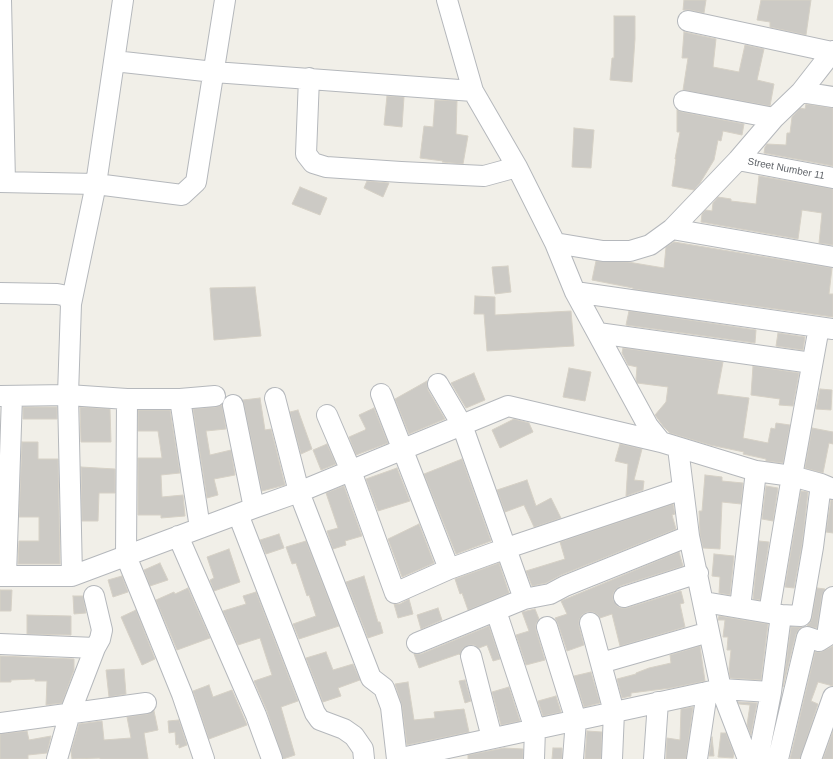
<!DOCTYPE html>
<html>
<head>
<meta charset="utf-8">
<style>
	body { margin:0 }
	canvas { display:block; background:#f1efe8 }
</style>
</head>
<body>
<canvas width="833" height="759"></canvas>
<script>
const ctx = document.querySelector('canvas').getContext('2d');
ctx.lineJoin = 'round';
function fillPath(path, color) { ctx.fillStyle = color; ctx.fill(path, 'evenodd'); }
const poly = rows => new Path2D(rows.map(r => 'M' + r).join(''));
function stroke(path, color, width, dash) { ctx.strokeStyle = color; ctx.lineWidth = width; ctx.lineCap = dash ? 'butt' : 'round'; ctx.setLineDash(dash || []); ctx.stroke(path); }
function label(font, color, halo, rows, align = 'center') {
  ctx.font = font + ' Helvetica,sans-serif'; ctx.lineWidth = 3; ctx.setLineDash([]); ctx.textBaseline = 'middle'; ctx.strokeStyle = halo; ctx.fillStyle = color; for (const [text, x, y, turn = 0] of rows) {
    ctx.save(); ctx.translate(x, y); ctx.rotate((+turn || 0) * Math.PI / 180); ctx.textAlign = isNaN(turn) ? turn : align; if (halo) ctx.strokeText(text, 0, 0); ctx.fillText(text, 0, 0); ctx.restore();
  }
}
const building = poly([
	[684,0,706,0,704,13,690,10,683,10,684,0],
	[761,0,811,0,806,35,770,27,770,22,757,20,761,0],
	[614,16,635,16,635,39,632,82,610,80,612,58,614,58,614,16],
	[684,32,716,39,713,67,739,72,745,45,764,49,757,80,774,84,770,106,683,90,688,58,682,58,684,32],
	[387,96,404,97,402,127,384,125,387,96],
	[435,100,457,101,456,134,468,136,463,164,442,162,443,161,420,158,424,126,433,127,435,100],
	[806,104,833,108,833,166,764,153,765,147,767,144,786,145,787,133,790,133,792,117,800,108,805,109,806,104],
	[677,110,682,112,744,124,742,135,723,131,721,141,718,140,714,160,700,183,694,190,672,186,676,159,675,159,680,132,677,132,677,110],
	[574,128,594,130,591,168,572,167,574,128],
	[759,176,833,189,833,245,819,243,822,213,802,210,798,239,701,222,702,214,706,210,712,211,713,203,718,197,731,199,731,201,756,204,759,176],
	[367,181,389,183,383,197,364,188,367,181],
	[300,187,327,198,320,215,292,204,300,187],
	[674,242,832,268,829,294,833,294,833,317,633,289,633,288,592,280,596,261,628,262,664,268,666,247,674,242],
	[508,266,511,292,495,294,492,267,508,266],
	[255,287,261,336,214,340,210,288,255,287],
	[475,296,495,297,495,315,571,311,574,346,487,351,484,314,474,314,475,296],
	[629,311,756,330,755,343,626,325,629,311],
	[778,333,805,337,803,350,776,346,778,333],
	[623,348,723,362,717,394,749,398,743,438,768,443,771,428,775,429,776,423,790,425,783,463,766,461,766,459,743,454,744,452,710,445,670,433,663,426,655,415,666,402,668,387,637,383,636,379,637,367,628,365,622,353,623,348],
	[753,366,799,373,793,406,779,405,780,399,751,395,753,366],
	[569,368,591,372,585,401,563,397,569,368],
	[474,373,485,400,466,408,451,383,474,373],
	[427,381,427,384,428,390,445,419,409,434,395,399,427,381],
	[820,389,832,390,831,410,816,409,820,389],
	[260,398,265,430,271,429,285,485,262,491,243,400,260,398],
	[222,405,226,429,206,431,210,455,231,450,235,475,214,479,218,495,207,498,193,409,216,407,222,405],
	[23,407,57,407,57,419,23,419,23,407],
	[80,407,110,409,111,442,81,442,80,407],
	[374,408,388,443,356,455,349,437,365,430,366,429,359,415,374,408],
	[138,410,170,410,180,473,161,475,162,497,183,495,185,516,161,518,161,515,138,515,138,458,162,458,158,431,138,431,138,410],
	[298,410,312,449,301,454,290,412,298,410],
	[514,419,529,423,533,432,500,448,492,430,514,419],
	[812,428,833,432,833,444,829,443,823,473,805,468,812,428],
	[22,442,38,442,38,459,58,459,60,564,18,564,19,541,39,541,39,517,19,517,22,442],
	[327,444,336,464,321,470,313,450,327,444],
	[620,444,642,449,634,480,644,481,643,490,626,496,628,464,615,461,620,444],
	[462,459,491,541,456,554,424,474,462,459],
	[81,467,115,469,115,493,99,493,98,521,82,521,81,467],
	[397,468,410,501,378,511,366,479,397,468],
	[705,475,722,477,722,481,743,483,741,504,722,502,720,549,703,548,700,534,699,511,702,511,705,475],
	[527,480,536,506,551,498,561,518,534,527,524,505,505,512,497,490,527,480],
	[344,486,362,536,345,541,346,545,333,549,327,531,338,528,326,493,344,486],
	[766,486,778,488,773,521,762,519,766,486],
	[801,491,808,492,802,545,794,588,785,587,801,491],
	[831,500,833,500,833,533,826,532,831,500],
	[673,504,675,514,672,515,676,529,561,575,546,583,532,586,526,571,565,559,560,542,673,504],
	[419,524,434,563,402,577,388,539,419,524],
	[279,534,284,548,266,554,260,540,279,534],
	[306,541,339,626,299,639,293,624,316,616,309,595,307,596,296,563,292,564,286,547,306,541],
	[759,541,769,542,760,600,753,599,759,541],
	[229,549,240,582,214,591,210,580,214,578,207,557,229,549],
	[679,552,683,566,620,586,615,590,613,594,613,600,617,606,621,608,627,608,681,591,684,603,680,604,685,627,620,646,612,614,600,618,598,615,593,612,587,612,582,615,579,620,579,626,584,645,567,651,558,624,555,618,567,614,561,601,679,552],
	[714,554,734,556,730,595,719,593,720,577,712,576,714,554],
	[160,563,168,580,150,586,144,570,160,563],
	[499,563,509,593,468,610,462,593,460,594,455,579,499,563],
	[122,576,128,592,113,597,108,580,122,576],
	[364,576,378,622,380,622,383,633,368,638,346,582,364,576],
	[188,588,210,638,177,650,156,600,174,592,175,594,188,588],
	[817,588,825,589,822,595,817,628,807,626,810,623,812,618,817,588],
	[0,590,12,590,11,611,0,611,0,590],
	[256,592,298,701,281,707,295,755,283,759,267,711,254,681,272,675,260,638,238,645,223,611,246,604,243,596,256,592],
	[73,596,83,596,86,613,74,614,73,596],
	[409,599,413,614,398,618,394,604,400,604,409,599],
	[438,608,442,620,421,629,417,615,438,608],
	[535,609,539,619,536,624,536,630,545,660,526,665,516,635,529,631,522,612,535,609],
	[136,610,155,659,142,665,121,617,136,610],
	[27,615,71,616,71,635,27,634,27,615],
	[719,616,768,624,761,680,730,678,729,669,731,650,727,650,728,637,723,637,725,620,718,620,719,616],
	[489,626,500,659,493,661,487,645,479,648,474,645,469,645,463,648,460,655,459,654,433,663,419,668,414,654,421,654,489,626],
	[791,627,802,627,799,629,796,634,783,687,791,627],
	[700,646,705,681,671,688,631,693,631,696,622,698,617,679,636,674,636,673,649,668,671,663,670,655,700,646],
	[833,646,833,686,818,682,811,701,818,704,800,759,790,759,815,652,821,652,833,646],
	[326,652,333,670,353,664,360,680,338,688,341,696,323,702,306,658,326,652],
	[0,656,74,659,74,670,62,703,46,705,47,681,35,681,35,679,11,680,11,682,0,682,0,656],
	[124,669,126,694,109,697,106,670,124,669],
	[591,672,600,703,584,707,574,676,591,672],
	[465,680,471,701,465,703,459,681,465,680],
	[408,682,414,720,435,718,434,712,464,709,469,732,407,745,402,706,395,684,408,682],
	[209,685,213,697,232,690,247,725,209,739,193,691,209,685],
	[509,687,520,721,501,725,492,692,509,687],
	[556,696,561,712,543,716,538,701,556,696],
	[738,702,757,703,751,735,747,725,750,705,739,704,738,702],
	[693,707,686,759,666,759,667,738,680,740,681,709,693,707],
	[154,711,158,730,144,733,148,759,100,759,100,758,72,759,71,751,79,724,102,721,104,740,131,738,127,717,148,714,154,711],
	[179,720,187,745,179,748,179,744,176,745,175,732,169,733,168,721,179,720],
	[27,731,29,740,51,736,47,753,28,755,28,759,0,759,0,734,27,731],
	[587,731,602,732,601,759,585,759,587,731],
	[833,731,833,759,823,759,833,731],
	[721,733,726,733,734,754,733,758,718,757,721,733],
	[712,737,714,756,709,756,712,737],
	[504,748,523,749,523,759,468,759,468,755,504,748],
	[553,748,562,748,562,759,552,759,553,748]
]);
fillPath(building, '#cccac5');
stroke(building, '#d6d1c6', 1);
const minor = poly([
	[1,0,5,182],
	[447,0,473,91,517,167,555,243],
	[688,21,832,52],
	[833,51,801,92,774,118,738,160,672,229,650,245,630,251,603,251,555,243,575,292,648,426,661,442,756,471,792,476,821,484,833,489],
	[114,61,214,72,473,91],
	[309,78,306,154,313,163,326,167,401,172,484,176,517,167],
	[801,92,833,97],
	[684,101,774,118],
	[738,160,833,178],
	[0,182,96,184,182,195,196,182,225,0],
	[672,229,833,257],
	[575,292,833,329],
	[0,293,57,294,67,296,71,304,68,395,72,576],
	[71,304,96,184,123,0],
	[598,333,812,363],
	[438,384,462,425,524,599],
	[381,394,449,569],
	[0,396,68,395,127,399,180,399,215,396],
	[275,398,299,492,371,678,384,688,391,707,397,759,721,689,771,692],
	[127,399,126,556,182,694,204,759],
	[180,399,200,528],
	[233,405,254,508],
	[327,415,351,471,395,593,449,569,507,548,683,489],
	[678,448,689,536,721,689,748,759],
	[238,514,315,713,320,720,344,729,354,736,363,749,364,759],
	[178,536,256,715,272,759],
	[0,576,72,576,254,508,299,492,508,406,661,442],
	[6,576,12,396],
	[624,597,698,573],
	[704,602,781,615,801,616,813,547,821,484],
	[740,608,756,471],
	[496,611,535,729,534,759],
	[769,613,792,476,819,327],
	[590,623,614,712,612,759],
	[547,627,576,720,573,759],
	[417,643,524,599,550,594,565,586,689,536],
	[0,644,95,648],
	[471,656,492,738],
	[601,663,709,632],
	[0,723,146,703],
	[57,759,70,713,95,648,100,639,102,630,94,596],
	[654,759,658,702],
	[697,759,707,692],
	[758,759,771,692,781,615],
	[778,759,807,637,819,641,827,636,833,597],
	[811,759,833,697]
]);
stroke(minor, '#b5b8bc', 22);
stroke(minor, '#fff', 20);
label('10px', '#5f6368', '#fff', [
	["Street Number 11",786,169,11]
]);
</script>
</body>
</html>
